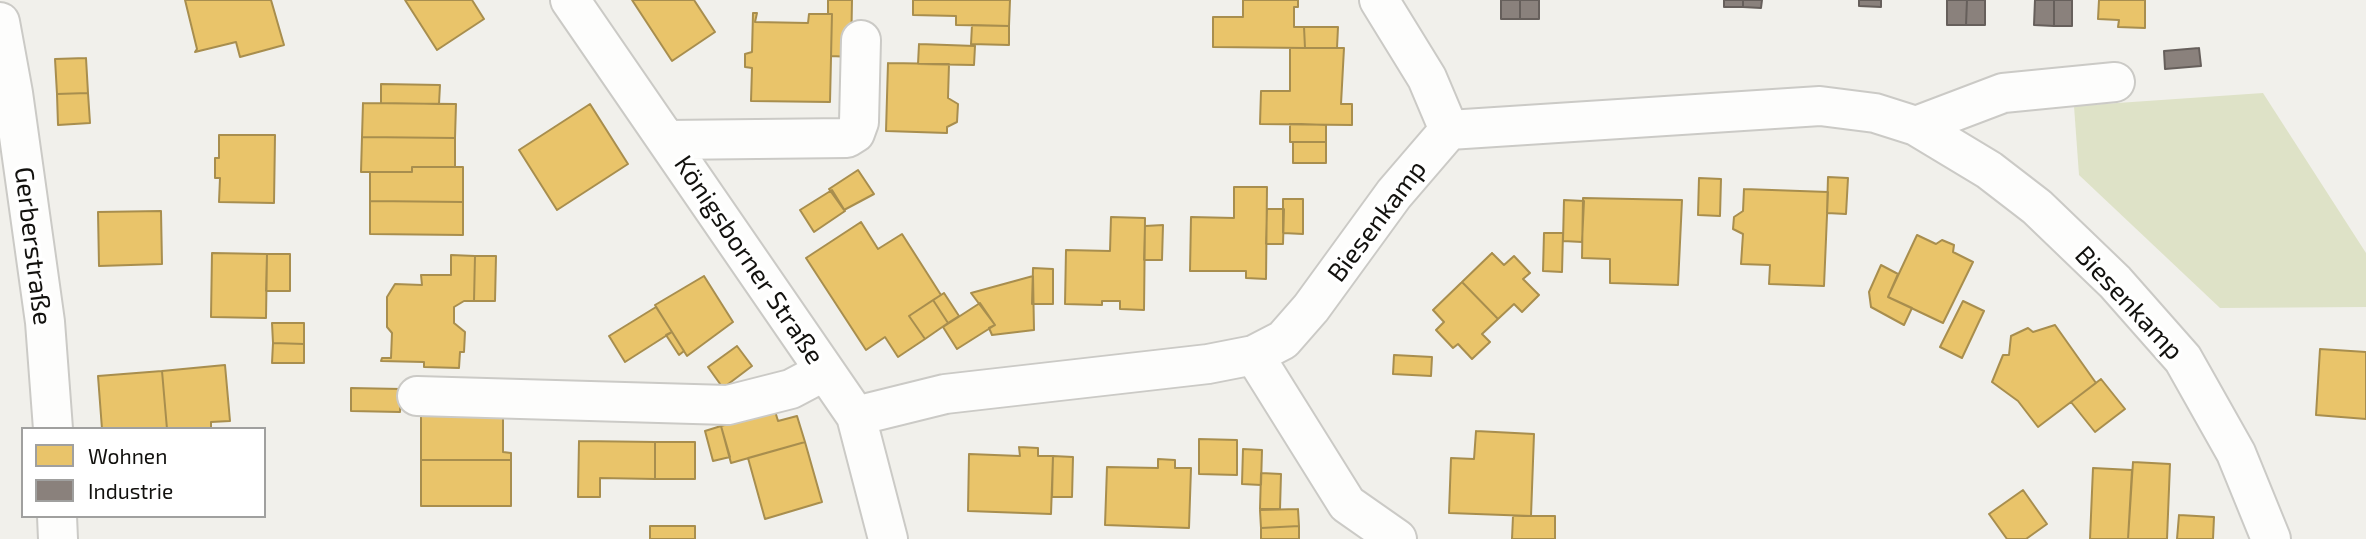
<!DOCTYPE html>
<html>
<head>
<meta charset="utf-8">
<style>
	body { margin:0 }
	#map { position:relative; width:2366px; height:539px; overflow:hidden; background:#f1f0eb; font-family:"Exo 2",sans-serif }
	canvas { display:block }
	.legend { position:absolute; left:21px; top:427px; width:245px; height:91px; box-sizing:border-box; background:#fff; border:2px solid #a0a09f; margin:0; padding:9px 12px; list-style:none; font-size:21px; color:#12110e }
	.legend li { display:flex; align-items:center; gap:14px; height:35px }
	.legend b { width:35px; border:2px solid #a0a09f }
</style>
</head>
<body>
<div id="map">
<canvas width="2366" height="539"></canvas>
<ul class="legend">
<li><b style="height:19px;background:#e9c46a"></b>Wohnen</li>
<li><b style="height:19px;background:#8a817c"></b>Industrie</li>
</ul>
</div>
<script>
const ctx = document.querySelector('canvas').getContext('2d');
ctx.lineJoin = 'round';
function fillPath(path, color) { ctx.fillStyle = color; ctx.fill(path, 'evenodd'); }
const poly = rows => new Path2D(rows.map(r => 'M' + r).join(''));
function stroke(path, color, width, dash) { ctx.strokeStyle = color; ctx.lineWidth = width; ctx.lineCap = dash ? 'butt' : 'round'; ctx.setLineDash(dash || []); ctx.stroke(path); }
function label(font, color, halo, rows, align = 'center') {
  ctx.font = font + ' "Exo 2",sans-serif'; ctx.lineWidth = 7; ctx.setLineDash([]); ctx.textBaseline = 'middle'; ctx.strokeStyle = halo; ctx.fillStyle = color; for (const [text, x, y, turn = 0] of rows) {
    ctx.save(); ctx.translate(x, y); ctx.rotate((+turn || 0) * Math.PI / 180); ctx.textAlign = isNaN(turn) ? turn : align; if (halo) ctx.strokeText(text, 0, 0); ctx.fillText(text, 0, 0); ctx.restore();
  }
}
fillPath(poly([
	[2263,93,2366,253,2366,307,2220,308,2079,175,2074,106]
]), '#dee2c7');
const homes = poly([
	[185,0,271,0,284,45,240,57,236,42,195,52,197,49,185,0],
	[405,0,472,0,484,19,437,50,405,0],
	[632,0,694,0,715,32,672,61,632,0],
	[828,0,852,0,851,57,831,56,832,14,828,14,828,0],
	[913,0,1010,0,1009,26,956,25,956,16,913,15,913,0],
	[1243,0,1298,0,1298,7,1294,7,1294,27,1304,27,1305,48,1213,47,1213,17,1243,17,1243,0],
	[2099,0,2145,0,2145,28,2118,27,2119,20,2098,19,2099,0],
	[753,13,757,13,755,22,808,23,809,14,832,14,830,102,751,101,752,68,745,67,745,54,752,52,753,13],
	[972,25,1009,26,1009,45,971,44,972,25],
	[1304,27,1338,27,1337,48,1305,48,1304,27],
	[919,44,975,46,974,65,918,64,919,44],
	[1290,48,1344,48,1341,104,1352,104,1352,125,1260,124,1261,91,1290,91,1290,48],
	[86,58,88,93,57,94,55,59,86,58],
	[888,63,949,64,948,98,958,104,957,122,947,127,947,133,886,131,888,63],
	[381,84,440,85,439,104,381,103,381,84],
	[88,93,90,123,58,125,57,94,88,93],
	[363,103,456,104,455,138,362,137,363,103],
	[590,104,628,164,557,210,519,150,590,104],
	[1290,124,1326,125,1326,142,1290,142,1290,124],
	[219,135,275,135,274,203,219,202,220,178,215,178,215,158,219,158,219,135],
	[362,137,455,138,455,167,412,167,412,172,361,172,362,137],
	[1293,142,1326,142,1326,163,1293,163,1293,142],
	[412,167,463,167,463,202,370,201,370,172,412,172,412,167],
	[858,170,874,194,844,210,829,189,858,170],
	[1828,177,1848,178,1846,214,1827,213,1828,177],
	[1699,178,1721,179,1720,216,1698,215,1699,178],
	[1234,187,1267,187,1266,279,1246,278,1246,271,1190,271,1191,217,1234,218,1234,187],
	[1744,189,1828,192,1824,286,1769,284,1770,265,1741,264,1743,234,1733,229,1734,217,1743,211,1744,189],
	[832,190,845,211,814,232,800,210,832,190],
	[1583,198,1682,200,1678,285,1610,283,1610,259,1582,258,1583,198],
	[1283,199,1303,199,1303,234,1283,233,1283,199],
	[1564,200,1584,201,1582,242,1563,241,1564,200],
	[370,201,463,202,463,235,370,234,370,201],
	[1267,209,1284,209,1283,244,1266,244,1267,209],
	[161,211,162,264,99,266,98,212,161,211],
	[1111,217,1145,218,1144,310,1120,309,1120,301,1102,301,1102,305,1065,304,1066,250,1110,251,1111,217],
	[861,222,878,249,902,234,941,295,909,316,925,339,898,357,885,337,866,350,806,258,861,222],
	[1163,225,1162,260,1144,260,1145,226,1163,225],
	[1544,233,1563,233,1562,272,1543,271,1544,233],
	[1917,235,1936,244,1942,240,1954,245,1953,252,1973,262,1943,323,1888,297,1917,235],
	[212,253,267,254,266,318,211,317,212,253],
	[1492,253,1504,265,1514,256,1530,273,1523,279,1539,295,1522,312,1514,304,1498,319,1462,282,1492,253],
	[267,254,290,254,290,291,266,291,267,254],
	[451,255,475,256,474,301,464,301,454,307,454,323,465,332,464,352,460,352,459,368,424,367,424,362,381,361,382,358,391,358,392,333,387,327,387,297,395,284,422,285,421,275,451,275,451,255],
	[475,256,496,256,495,301,474,301,475,256],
	[1881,265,1898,274,1888,297,1912,308,1904,325,1871,307,1869,292,1881,265],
	[1033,268,1053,269,1053,304,1032,304,1033,268],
	[704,276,733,322,687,356,655,305,704,276],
	[1033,276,1034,330,992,335,989,328,995,325,971,293,1033,276],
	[1462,282,1498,319,1482,334,1490,342,1472,359,1458,344,1453,348,1436,330,1444,322,1433,310,1462,282],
	[944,293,959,316,948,323,933,300,944,293],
	[933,300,948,323,925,339,909,316,933,300],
	[1963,301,1984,311,1962,358,1940,347,1963,301],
	[980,303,995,325,957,349,943,327,980,303],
	[656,307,672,332,625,362,609,336,656,307],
	[272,323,304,323,304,344,273,343,272,323],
	[2055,325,2096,383,2038,427,2018,401,1992,382,2003,355,2009,355,2011,336,2028,328,2033,332,2055,325],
	[672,332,684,351,679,355,666,335,672,332],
	[273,343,304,344,304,363,272,363,273,343],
	[737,346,752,366,723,388,708,367,737,346],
	[2320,349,2366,352,2366,419,2316,415,2320,349],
	[1394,355,1432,357,1431,376,1393,374,1394,355],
	[225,365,230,421,211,422,211,429,167,429,162,371,225,365],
	[162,371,167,429,102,429,98,376,162,371],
	[2101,379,2125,409,2095,432,2071,402,2101,379],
	[351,388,401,389,400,412,351,411,351,388],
	[775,411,778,421,797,416,805,442,731,463,721,426,775,411],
	[421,412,503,412,503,452,511,453,511,460,421,460,421,412],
	[721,426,730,457,713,461,705,431,721,426],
	[1476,431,1534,434,1531,516,1449,513,1451,458,1474,459,1476,431],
	[1199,439,1237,440,1237,475,1199,474,1199,439],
	[579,441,655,442,655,479,600,478,600,497,578,497,579,441],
	[655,442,695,442,695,479,655,479,655,442],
	[805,442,822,502,765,519,748,458,805,442],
	[1019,447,1038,448,1038,456,1053,456,1051,514,968,511,969,454,1020,456,1019,447],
	[1243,449,1262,450,1261,485,1242,484,1243,449],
	[1053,456,1073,457,1072,497,1052,497,1053,456],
	[1158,459,1175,460,1175,468,1191,468,1189,528,1105,525,1107,467,1158,468,1158,459],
	[421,460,511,460,511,506,421,506,421,460],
	[2133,462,2170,464,2167,539,2128,539,2133,462],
	[2093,468,2132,470,2128,539,2090,539,2093,468],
	[1261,473,1281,474,1280,509,1260,509,1261,473],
	[2023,490,2047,524,2026,539,2007,539,1989,514,2023,490],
	[1298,509,1299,526,1261,528,1260,510,1298,509],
	[2179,515,2214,517,2213,539,2177,539,2179,515],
	[1513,516,1555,516,1555,539,1512,539,1513,516],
	[650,526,695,526,695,539,650,539,650,526],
	[1299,526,1299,539,1261,539,1261,528,1299,526]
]);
fillPath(homes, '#e9c46a');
stroke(homes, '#a88e4e', 2);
const industry = poly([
	[1501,0,1520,0,1520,19,1501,19,1501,0],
	[1520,0,1539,0,1539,19,1520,19,1520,0],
	[1724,0,1743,0,1743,7,1724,7,1724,0],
	[1743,0,1762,0,1761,8,1743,7,1743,0],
	[1859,0,1881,0,1881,7,1859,6,1859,0],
	[1947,0,1967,0,1966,25,1947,25,1947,0],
	[1967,0,1985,0,1985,25,1966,25,1967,0],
	[2035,0,2054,0,2054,26,2034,25,2035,0],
	[2054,0,2072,0,2072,26,2054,26,2054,0],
	[2199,48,2201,66,2165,69,2164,51,2199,48]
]);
fillPath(industry, '#8a817c');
stroke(industry, '#665f5b', 2);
const minor = poly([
	[570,0,856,416,888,539],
	[1379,0,1427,78,1449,130],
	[0,22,13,93,45,322,53,429],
	[1916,126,1989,170,2037,207,2115,282,2183,359,2236,453,2271,539],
	[667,140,847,138,855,133,859,122,861,40],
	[1254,355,1347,504,1397,539],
	[417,396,728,405,791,389,825,371],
	[856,416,945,394,1208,364,1254,355,1283,340,1311,308,1394,194,1449,130,1820,106,1875,113,1916,126,2003,93,2115,82],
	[57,516,58,539]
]);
stroke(minor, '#cbcac6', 42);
stroke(minor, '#fdfdfc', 38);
label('26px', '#12110e', '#fff', [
	["Biesenkamp",1377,221,-53],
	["Gerberstraße",33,246,83],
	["Königsborner Straße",749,260,56],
	["Biesenkamp",2129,303,47]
]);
</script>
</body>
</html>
